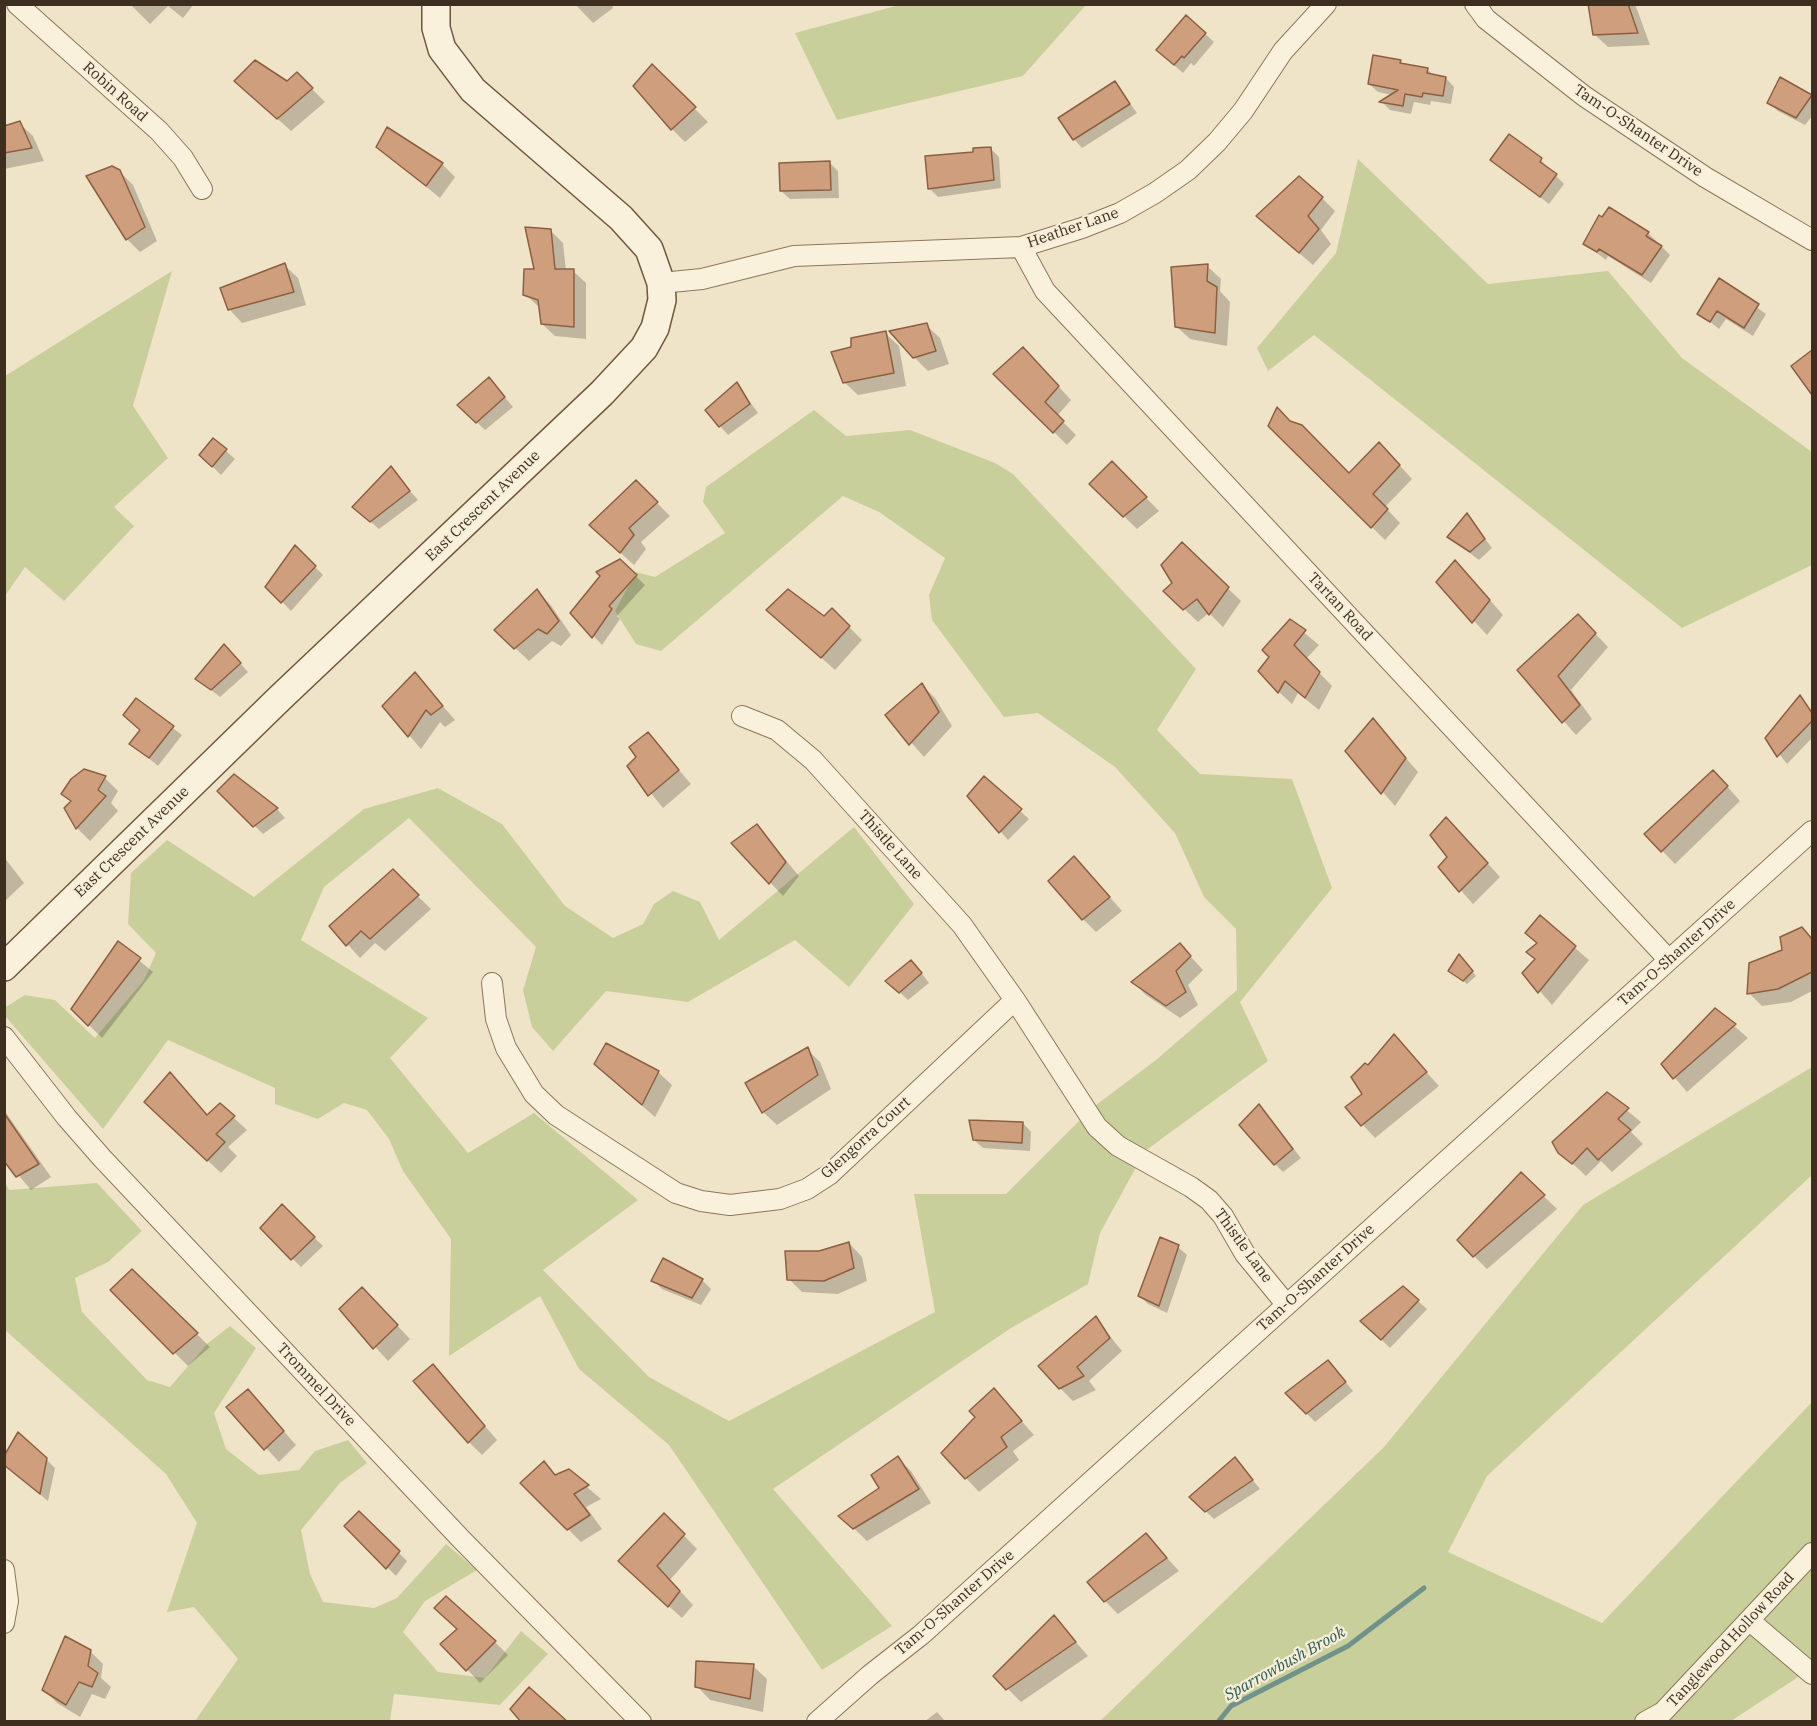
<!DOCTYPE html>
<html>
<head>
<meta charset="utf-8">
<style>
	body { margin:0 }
	#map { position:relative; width:1817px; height:1726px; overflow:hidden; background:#f0e4c8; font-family:"IBM Plex Serif",serif }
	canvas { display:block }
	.frame { position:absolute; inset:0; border:6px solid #3d2e20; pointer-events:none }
</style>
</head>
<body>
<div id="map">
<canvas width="1817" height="1726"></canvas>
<div class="frame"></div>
</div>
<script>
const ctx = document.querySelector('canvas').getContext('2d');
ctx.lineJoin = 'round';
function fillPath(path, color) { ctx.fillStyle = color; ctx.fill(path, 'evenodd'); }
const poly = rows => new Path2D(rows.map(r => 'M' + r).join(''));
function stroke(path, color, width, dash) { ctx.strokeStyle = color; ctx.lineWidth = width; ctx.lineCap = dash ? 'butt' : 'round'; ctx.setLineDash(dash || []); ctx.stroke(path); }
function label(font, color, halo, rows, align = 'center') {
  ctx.font = font + ' "IBM Plex Serif",serif'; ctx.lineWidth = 4.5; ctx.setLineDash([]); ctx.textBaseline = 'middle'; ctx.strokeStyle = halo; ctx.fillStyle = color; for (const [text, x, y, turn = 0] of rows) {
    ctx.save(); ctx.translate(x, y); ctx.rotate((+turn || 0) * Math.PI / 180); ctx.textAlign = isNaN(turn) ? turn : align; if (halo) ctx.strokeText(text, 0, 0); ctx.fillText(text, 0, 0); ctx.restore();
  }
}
fillPath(poly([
	[903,4,1086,4,1086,5,1023,76,837,120,795,33],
	[1358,159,1488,284,1608,271,1682,358,1812,452,1812,565,1682,628,1314,335,1268,371,1257,348,1336,253],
	[172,271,133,406,168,458,114,507,134,526,64,601,25,567,5,596,5,376],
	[814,410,846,436,910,430,995,463,1013,474,1196,669,1157,730,1200,774,1292,779,1332,888,1240,1002,1268,1061,1145,1151,1100,1233,1088,1284,1011,1328,773,1489,892,1626,822,1670,669,1445,579,1369,540,1296,449,1356,451,1239,403,1171,389,1139,367,1110,344,1103,318,1119,275,1104,275,1088,168,1040,103,1129,5,1016,4,1008,25,995,55,1000,95,1038,144,980,156,953,128,924,131,873,167,840,254,897,364,809,438,788,502,824,565,906,613,938,643,924,654,904,673,891,700,902,719,940,854,827,914,904,849,987,795,940,688,1002,606,991,553,1051,532,1027,523,990,536,947,409,818,324,887,301,940,428,1018,390,1058,468,1153,534,1113,638,1200,543,1270,649,1377,729,1421,935,1312,914,1194,1006,1194,1092,1108,1156,1060,1237,990,1236,929,1204,897,1175,833,1115,767,1038,713,1004,717,932,620,929,595,945,558,879,512,843,496,661,651,636,644,615,611,636,572,655,577,725,533,703,502,706,487],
	[1812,1067,1812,1175,1487,1476,1448,1552,1602,1623,1812,1402,1812,1668,1731,1721,1099,1722,1384,1447,1583,1205],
	[4,1180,9,1190,97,1183,142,1231,108,1262,75,1278,82,1312,147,1380,170,1387,208,1343,230,1326,256,1348,214,1413,226,1449,259,1475,299,1470,315,1451,348,1440,367,1463,340,1483,301,1530,310,1574,323,1602,374,1608,397,1598,446,1544,477,1570,425,1601,403,1632,438,1672,485,1678,521,1631,548,1654,500,1705,394,1694,390,1721,195,1721,238,1659,194,1607,167,1612,197,1523,166,1474,5,1330]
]), '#c9cf9b');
fillPath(poly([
	[130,4,194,4,183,18,168,6,150,24],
	[575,4,611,4,613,8,593,23],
	[1589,4,1635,4,1650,45,1608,47,1594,34],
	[1187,17,1214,42,1194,66,1191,63,1183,73,1167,59],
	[1374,57,1427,69,1434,76,1446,78,1454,87,1451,104,1431,101,1430,105,1414,102,1411,114,1390,110,1382,102,1392,95,1378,92,1369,84],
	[652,66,708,122,685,142,672,129],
	[297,74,325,102,291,131,250,94,287,83],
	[1781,79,1812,98,1812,116,1805,125,1778,111,1769,103],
	[1115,83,1137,113,1082,148,1074,139],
	[19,123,33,136,44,161,4,169,4,127],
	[378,147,442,164,455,177,440,198],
	[990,148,999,157,1001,188,938,197,930,189,975,153],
	[1492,160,1541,160,1564,184,1549,204],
	[829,162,838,171,839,198,790,199,781,191],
	[119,171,133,185,157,241,140,252,127,239],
	[1322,198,1335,211,1321,230,1331,244,1313,265,1271,229],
	[551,231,563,243,566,271,573,271,586,283,586,339,555,336,542,324,540,308,525,294],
	[1648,233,1670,255,1651,283,1608,256,1606,260,1585,244],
	[284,265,298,278,306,305,242,323,229,309],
	[1207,266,1221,279,1220,291,1230,302,1227,346,1190,339,1176,326],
	[1719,280,1766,314,1753,336,1726,319,1719,329,1699,313],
	[926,325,940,338,949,364,928,371,914,357],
	[885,333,899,346,906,386,858,395,844,382,853,348],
	[1812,352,1812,392,1793,366],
	[1036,362,1071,400,1057,416,1076,435,1067,445,996,374],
	[737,384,758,413,728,435,720,426],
	[497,388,513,407,485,430,459,405],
	[1290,422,1349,475,1392,457,1412,479,1385,507,1400,523,1385,540,1270,426],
	[214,440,235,459,221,475,201,455],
	[1112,463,1159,511,1137,529,1091,484],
	[391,469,418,500,379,529,363,515],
	[636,482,670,516,641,542,646,549,634,565,604,538],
	[1467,515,1492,548,1479,560,1449,537],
	[1182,544,1241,601,1223,627,1209,613,1198,622,1165,591,1174,583],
	[295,547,323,575,291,611,267,586],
	[619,560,645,585,617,616,620,619,602,645,572,613],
	[1468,575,1503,615,1487,635,1438,582],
	[537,591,550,604,571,635,561,646,552,641,529,661,496,630],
	[768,610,824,618,832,610,862,640,835,670],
	[1290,621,1319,645,1306,659,1332,686,1319,710,1298,693,1292,704,1279,692,1271,657],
	[1591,629,1608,647,1571,690,1592,719,1576,735,1519,670],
	[232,654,248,672,220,697,197,679],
	[415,674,455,720,445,727,440,722,421,749,384,706],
	[922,685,935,698,952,726,924,757,887,715],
	[1800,697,1812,711,1812,738,1787,764,1767,738],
	[136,700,182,735,158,766,131,743,141,731],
	[1373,720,1418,772,1395,806,1347,751],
	[648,734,691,784,663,808,629,766,638,757],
	[85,771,105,778,118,791,111,803,118,811,90,841,77,828,66,808,72,803,63,794],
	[234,776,277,809,285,818,263,834,219,791],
	[984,778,1029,819,1008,840,969,796],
	[1726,785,1740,801,1675,864,1646,834],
	[757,826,799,876,783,896,733,843],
	[1459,832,1500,877,1473,904,1440,867,1449,857],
	[4,857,24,883,4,902],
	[392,871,431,909,385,951,375,943,360,958,331,926],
	[1087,871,1122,911,1096,932,1083,919],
	[1540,918,1589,960,1552,1005,1524,973,1536,960,1528,952,1538,943],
	[1802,929,1812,939,1812,991,1791,1002,1762,1006,1749,993],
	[118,943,153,972,102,1038,73,1009],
	[1180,945,1203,970,1188,985,1198,1005,1180,1018,1146,995,1133,982],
	[1463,960,1476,976,1467,984,1454,974],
	[919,970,929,983,908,1000,888,981],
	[1716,1010,1748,1038,1687,1092,1663,1064],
	[1394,1036,1439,1086,1375,1138,1362,1124,1368,1067],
	[607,1045,658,1072,672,1085,655,1117,609,1077],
	[807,1049,820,1062,831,1089,777,1125,763,1112],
	[1607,1094,1641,1122,1631,1132,1643,1144,1612,1172,1601,1161,1586,1176,1560,1152],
	[220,1105,247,1130,228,1147,237,1156,221,1173,159,1115,208,1116],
	[1259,1106,1301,1158,1283,1172,1275,1164],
	[4,1110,51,1177,31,1190,4,1158],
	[1023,1123,1031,1132,1030,1151,983,1148,974,1140],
	[1521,1174,1557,1209,1487,1269,1474,1256],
	[282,1206,323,1246,301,1267,262,1228],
	[849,1243,862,1257,867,1281,838,1294,802,1292,789,1279,819,1253],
	[1178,1247,1187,1255,1167,1313,1148,1304,1140,1296],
	[664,1260,702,1280,711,1289,701,1305,662,1289,653,1280],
	[132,1271,210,1347,188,1366,112,1290],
	[1418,1301,1427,1309,1390,1348,1362,1321],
	[375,1302,410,1339,388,1361,341,1309],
	[1095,1318,1122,1351,1089,1381,1096,1390,1073,1401,1060,1388],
	[433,1366,497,1440,482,1455,469,1442],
	[1336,1370,1353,1391,1315,1422,1287,1393],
	[994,1390,1034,1435,1013,1451,1019,1460,979,1492,943,1453,977,1417],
	[248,1391,296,1445,279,1462,229,1407],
	[898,1458,911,1471,931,1503,867,1541,841,1516,880,1489],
	[46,1459,55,1468,48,1501,11,1471],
	[544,1463,557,1476,568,1471,601,1499,586,1507,602,1529,581,1542,522,1483],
	[1243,1468,1260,1489,1214,1519,1191,1497],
	[359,1513,407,1561,396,1576,346,1526],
	[664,1515,697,1549,670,1580,693,1605,682,1618,633,1574],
	[1146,1535,1179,1571,1118,1614,1105,1601],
	[1054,1617,1088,1656,1021,1702,995,1676],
	[458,1629,495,1642,508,1655,480,1683,443,1644],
	[90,1651,103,1664,101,1678,111,1687,105,1699,92,1694,80,1717,57,1703,44,1690],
	[753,1666,767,1679,763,1712,710,1700,697,1686],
	[937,1712,946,1722,924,1722]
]), '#0003');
stroke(poly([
	[1218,1722,1231,1706,1348,1646,1424,1588]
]), '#6f938a', 5);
const building = poly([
	[1588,4,1628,4,1638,33,1593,35,1588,4],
	[1186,15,1206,33,1184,58,1182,56,1174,65,1156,50,1186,15],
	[1373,55,1401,60,1400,63,1428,68,1427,73,1446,77,1443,96,1423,93,1422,97,1405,94,1403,106,1379,102,1398,90,1368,84,1373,55],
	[255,60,287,81,297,72,313,88,277,119,234,81,255,60],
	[652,64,696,107,671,130,633,86,652,64],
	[1780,77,1812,95,1796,118,1767,103,1780,77],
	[1115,81,1130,104,1073,140,1058,118,1115,81],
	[20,121,32,148,4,153,4,126,20,121],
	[387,127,443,163,426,186,376,147,387,127],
	[1509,134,1542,158,1540,162,1557,174,1540,197,1490,160,1509,134],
	[991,147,994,180,928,189,925,156,973,152,973,148,991,147],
	[830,161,831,190,780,191,779,163,830,161],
	[112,166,120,170,145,227,126,240,86,176,112,166],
	[1299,176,1323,197,1308,216,1319,229,1299,253,1256,216,1299,176],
	[1609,207,1649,232,1646,236,1662,246,1642,275,1599,249,1597,252,1583,244,1599,215,1602,217,1609,207],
	[525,227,551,229,555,269,574,269,574,327,541,324,538,300,523,295,524,269,534,269,525,227],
	[285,263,294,292,228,310,220,288,285,263],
	[1208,264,1207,281,1217,287,1215,333,1175,327,1171,267,1208,264],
	[1719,278,1759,304,1744,328,1717,311,1710,322,1697,314,1719,278],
	[927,323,936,351,913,358,889,331,927,323],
	[886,331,894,373,843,383,831,352,851,347,851,338,886,331],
	[1023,347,1059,386,1045,402,1064,421,1053,433,993,374,1023,347],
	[1812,350,1812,395,1791,366,1812,350],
	[489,377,505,397,476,423,457,405,489,377],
	[737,382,750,404,719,427,705,410,737,382],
	[1277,407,1290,421,1302,425,1349,473,1379,442,1400,465,1373,494,1388,509,1371,528,1268,426,1277,407],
	[213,438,227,449,212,467,199,455,213,438],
	[1112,461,1147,497,1123,517,1089,484,1112,461],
	[391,466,410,491,370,522,352,507,391,466],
	[636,480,658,502,629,528,634,535,620,553,589,525,636,480],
	[1467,513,1485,539,1470,552,1447,537,1467,513],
	[1182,542,1229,587,1209,615,1197,599,1183,610,1163,591,1172,583,1161,565,1182,542],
	[295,545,316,566,281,603,265,587,295,545],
	[620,559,637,575,609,606,612,609,592,638,570,613,600,576,596,572,620,559],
	[1455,560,1490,600,1472,623,1436,582,1455,560],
	[537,589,559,621,547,634,538,629,514,649,494,630,537,589],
	[788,589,824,616,832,608,850,626,821,658,766,610,788,589],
	[1578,614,1596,633,1558,676,1580,705,1562,723,1517,670,1578,614],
	[1290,619,1306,630,1294,645,1320,672,1305,698,1285,681,1278,693,1258,671,1269,657,1262,650,1290,619],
	[224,644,241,663,211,690,195,679,224,644],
	[415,672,443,706,431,715,426,710,408,737,382,706,415,672],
	[922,683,939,712,909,745,885,715,922,683],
	[1800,695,1812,713,1812,721,1777,757,1765,738,1800,695],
	[136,698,174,726,149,758,129,744,140,730,123,715,136,698],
	[1373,718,1406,758,1381,794,1345,751,1373,718],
	[648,732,679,770,648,796,627,766,636,757,629,747,648,732],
	[84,769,106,776,98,790,106,796,76,829,64,808,71,801,61,794,71,779,84,769],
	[1713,770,1728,786,1661,852,1644,834,1713,770],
	[234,774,278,808,253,827,217,791,234,774],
	[984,776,1022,809,999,833,967,796,984,776],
	[1446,817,1488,863,1459,892,1438,867,1447,857,1430,835,1446,817],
	[757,824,786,862,769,884,731,843,757,824],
	[1074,856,1110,897,1082,920,1048,881,1074,856],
	[393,869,419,895,370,939,361,931,346,946,329,926,393,869],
	[1540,915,1576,946,1538,993,1522,973,1535,959,1526,952,1537,943,1525,933,1540,915],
	[1802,927,1812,939,1812,972,1778,989,1747,994,1749,963,1782,950,1780,937,1802,927],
	[118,941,141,958,88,1026,71,1009,118,941],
	[1180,943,1191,956,1176,971,1186,992,1166,1006,1131,982,1180,943],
	[1459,954,1473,971,1463,981,1448,971,1459,954],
	[911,960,922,973,899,993,885,981,911,960],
	[1715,1008,1736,1024,1673,1079,1661,1064,1715,1008],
	[1394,1034,1427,1072,1361,1126,1345,1107,1362,1094,1351,1077,1365,1063,1368,1065,1394,1034],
	[606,1043,659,1071,642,1105,594,1064,606,1043],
	[808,1047,818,1075,762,1113,745,1083,808,1047],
	[170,1072,207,1115,220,1103,235,1116,216,1134,225,1142,207,1161,144,1102,170,1072],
	[1607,1092,1629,1108,1618,1119,1631,1130,1598,1160,1587,1148,1572,1164,1558,1153,1552,1142,1607,1092],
	[1259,1104,1293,1149,1274,1165,1239,1125,1259,1104],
	[4,1113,39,1164,16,1177,4,1161,4,1113],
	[969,1120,1023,1122,1022,1143,973,1140,969,1120],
	[1521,1172,1545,1195,1473,1257,1457,1240,1521,1172],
	[282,1204,315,1237,291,1260,260,1228,282,1204],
	[1160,1237,1179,1245,1159,1306,1138,1296,1160,1237],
	[849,1242,854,1268,824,1281,787,1280,785,1251,819,1251,849,1242],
	[663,1258,703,1279,692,1298,651,1281,663,1258],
	[132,1269,198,1333,173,1354,110,1290,132,1269],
	[1403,1286,1419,1300,1381,1340,1360,1321,1403,1286],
	[362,1287,398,1325,373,1349,339,1309,362,1287],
	[1096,1316,1110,1338,1077,1367,1084,1376,1059,1389,1038,1366,1096,1316],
	[1328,1360,1346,1382,1306,1414,1285,1393,1328,1360],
	[433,1364,485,1426,468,1443,413,1381,433,1364],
	[994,1388,1022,1421,1001,1437,1007,1447,965,1479,941,1453,975,1417,969,1411,994,1388],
	[248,1389,284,1431,264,1450,226,1407,248,1389],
	[18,1432,47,1458,40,1494,4,1465,4,1456,18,1432],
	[898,1456,919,1489,853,1529,838,1516,879,1488,871,1475,898,1456],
	[1235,1457,1253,1480,1205,1512,1189,1497,1235,1457],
	[544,1461,555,1475,569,1469,589,1485,574,1494,590,1515,567,1530,520,1483,544,1461],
	[359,1511,400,1551,386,1569,344,1526,359,1511],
	[664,1513,685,1534,657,1566,680,1591,668,1607,618,1561,664,1513],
	[1146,1533,1167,1558,1104,1602,1087,1582,1146,1533],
	[446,1596,496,1641,466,1671,440,1644,457,1629,434,1608,446,1596],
	[1054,1615,1076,1642,1006,1690,993,1676,1054,1615],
	[65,1636,91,1650,88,1666,98,1673,92,1687,79,1682,66,1705,42,1690,65,1636],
	[696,1661,754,1664,750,1699,695,1687,696,1661],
	[529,1687,568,1722,521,1722,510,1709,529,1687]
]);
fillPath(building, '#cf9f7d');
stroke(building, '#8d5f41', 1.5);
const street = poly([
	[17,4,159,131,183,158,202,189],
	[1475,4,1486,19,1584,96,1705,177,1812,240],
	[1021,247,1045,291,1669,960],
	[661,283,702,279,794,256,1021,247,1082,228,1120,213,1155,193,1188,170,1217,142,1243,111,1283,51,1326,4],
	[742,716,777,730,813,760,962,925,1015,1000,1097,1127,1118,1146,1191,1187,1209,1200,1223,1216,1245,1254,1286,1304],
	[492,983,496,1019,506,1048,534,1094,556,1115,676,1193,701,1201,730,1205,780,1199,807,1189,830,1174,1015,1000],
	[4,1037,67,1118,102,1158,461,1539,641,1722],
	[4,1570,8,1601,4,1623],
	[1750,1621,1812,1674],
	[817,1722,870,1675,921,1635,1812,831],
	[1645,1722,1663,1712,1812,1553]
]);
const secondary = poly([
	[4,967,280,698,602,393,644,348,655,328,662,300,661,283,649,249,621,218,473,90,442,49,436,28,436,4]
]);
stroke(street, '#8d765c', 22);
stroke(secondary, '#6f573f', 30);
stroke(street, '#faf1dc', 20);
stroke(secondary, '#faf1dc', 27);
label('15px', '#3d2e20', '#f7eed8', [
	["Robin Road",115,92,42],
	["Tam-O-Shanter Drive",1638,131,34],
	["Heather Lane",1073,228,-19],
	["East Crescent Avenue",483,506,-44],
	["Tartan Road",1340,607,47],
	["East Crescent Avenue",132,842,-44],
	["Thistle Lane",890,845,48],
	["Tam-O-Shanter Drive",1677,953,-42],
	["Glengorra Court",866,1138,-42],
	["Thistle Lane",1243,1246,54],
	["Tam-O-Shanter Drive",1316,1278,-42],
	["Trommel Drive",316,1385,47],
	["Tam-O-Shanter Drive",955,1603,-41],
	["Tanglewood Hollow Road",1731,1640,-47]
]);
label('italic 16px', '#2f5d5a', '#f7eed8', [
	["Sparrowbush Brook",1285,1664,-29]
]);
</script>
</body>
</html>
